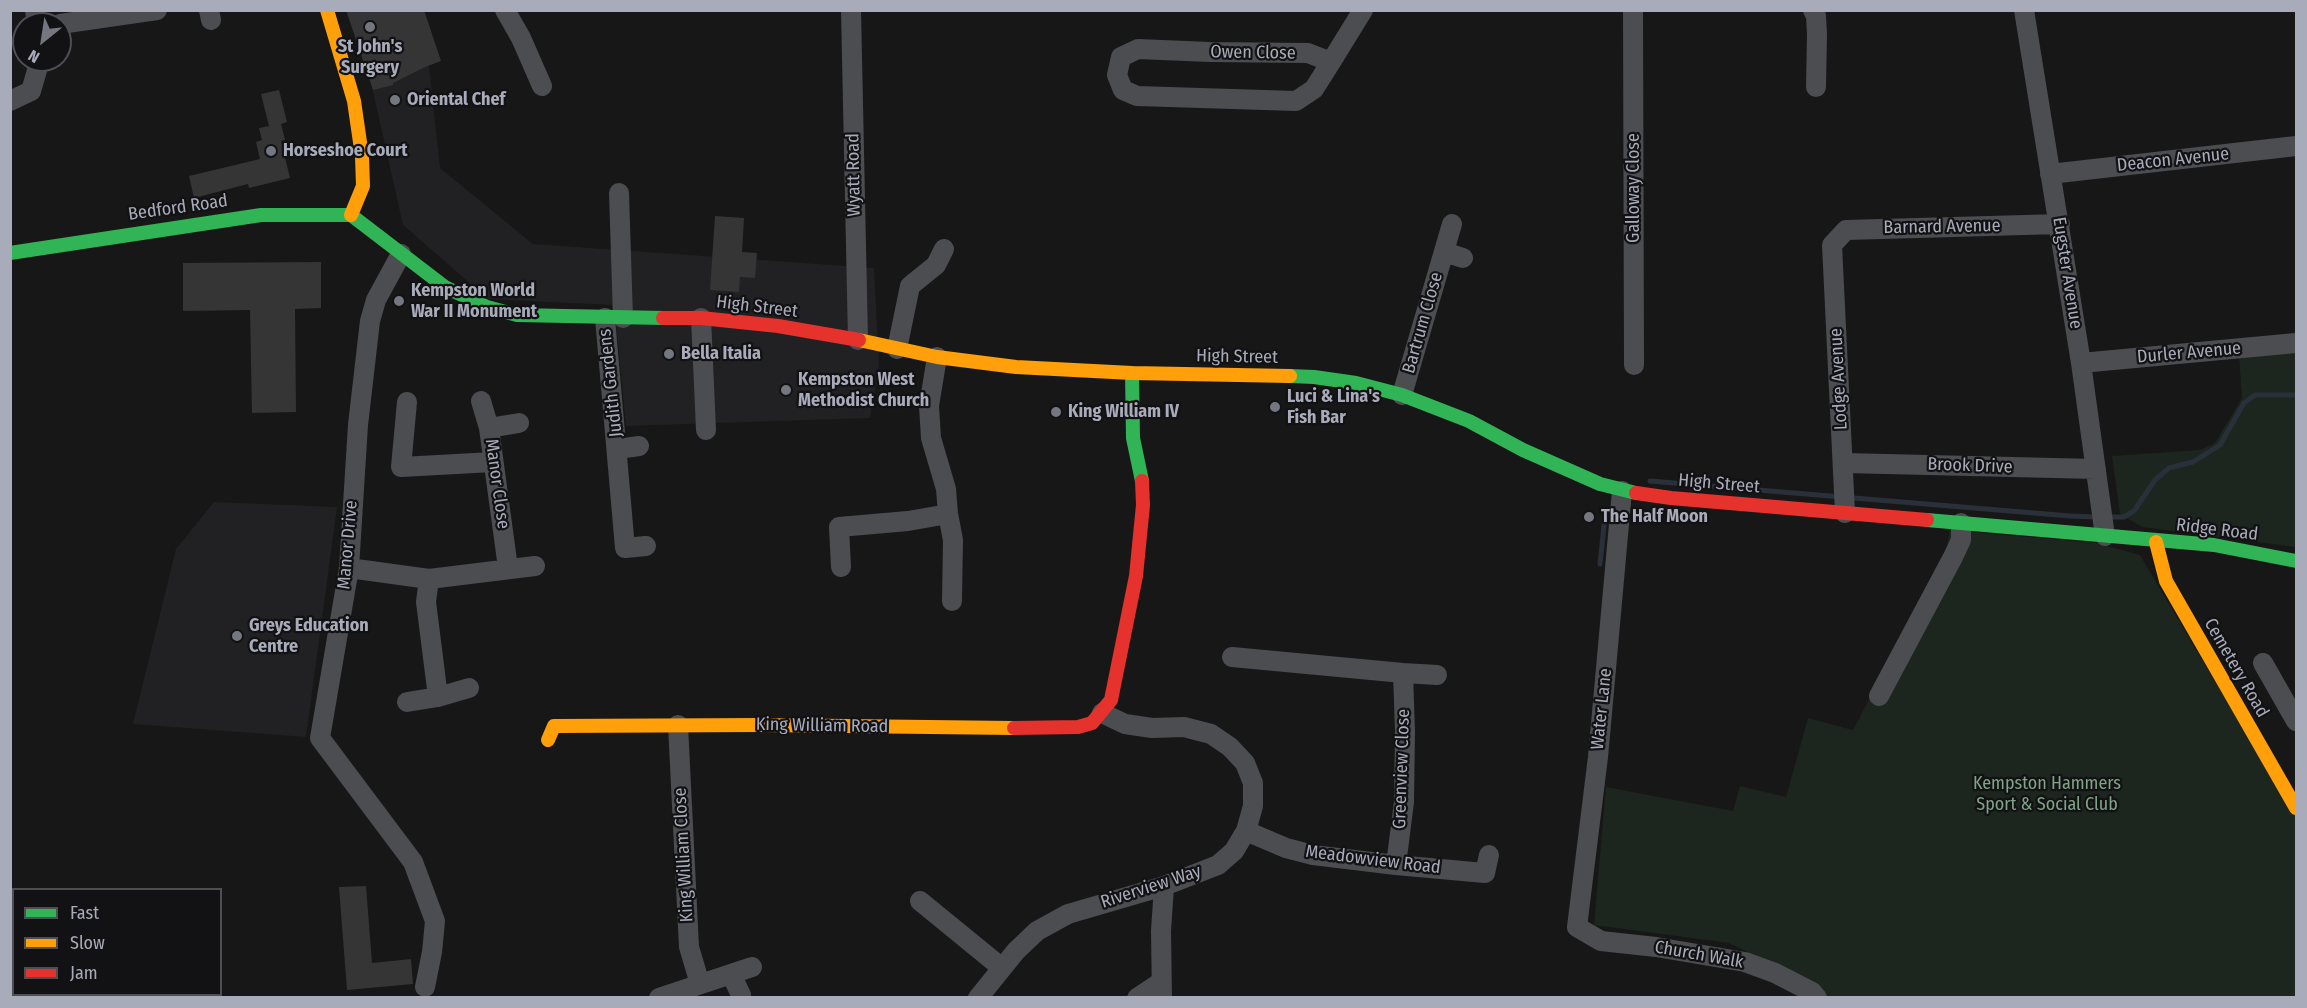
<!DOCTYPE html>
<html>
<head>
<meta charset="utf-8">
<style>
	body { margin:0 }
	#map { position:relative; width:2307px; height:1008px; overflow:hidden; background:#171717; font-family:"Fira Sans Condensed",sans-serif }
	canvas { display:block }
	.frame { position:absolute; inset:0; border:12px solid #a8abb9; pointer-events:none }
	.legend { position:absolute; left:12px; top:888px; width:210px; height:108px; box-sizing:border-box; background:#121113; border:2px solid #4e4f55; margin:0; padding:8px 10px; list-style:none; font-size:18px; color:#a8abb9 }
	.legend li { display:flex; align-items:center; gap:12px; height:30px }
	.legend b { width:30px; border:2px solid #4e4f55 }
	.north { position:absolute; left:12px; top:12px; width:60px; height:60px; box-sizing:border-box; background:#121113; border:2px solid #4e4f55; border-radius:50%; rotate:210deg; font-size:16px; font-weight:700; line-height:24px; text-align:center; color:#a8abb9 }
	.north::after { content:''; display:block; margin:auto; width:21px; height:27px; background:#757780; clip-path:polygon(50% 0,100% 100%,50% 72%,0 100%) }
</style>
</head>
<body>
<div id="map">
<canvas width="2307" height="1008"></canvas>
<div class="frame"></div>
<ul class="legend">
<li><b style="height:8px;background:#30b455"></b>Fast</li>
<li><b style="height:8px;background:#ff9f0a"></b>Slow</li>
<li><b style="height:8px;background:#e5322d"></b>Jam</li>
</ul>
<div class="north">N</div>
</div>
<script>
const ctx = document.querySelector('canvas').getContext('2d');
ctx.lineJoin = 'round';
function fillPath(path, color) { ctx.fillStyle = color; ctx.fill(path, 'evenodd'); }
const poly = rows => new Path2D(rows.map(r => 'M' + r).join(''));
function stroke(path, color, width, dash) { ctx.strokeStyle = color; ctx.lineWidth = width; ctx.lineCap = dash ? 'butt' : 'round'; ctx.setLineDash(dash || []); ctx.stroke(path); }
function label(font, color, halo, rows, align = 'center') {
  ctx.font = font + ' "Fira Sans Condensed",sans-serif'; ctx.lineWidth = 4.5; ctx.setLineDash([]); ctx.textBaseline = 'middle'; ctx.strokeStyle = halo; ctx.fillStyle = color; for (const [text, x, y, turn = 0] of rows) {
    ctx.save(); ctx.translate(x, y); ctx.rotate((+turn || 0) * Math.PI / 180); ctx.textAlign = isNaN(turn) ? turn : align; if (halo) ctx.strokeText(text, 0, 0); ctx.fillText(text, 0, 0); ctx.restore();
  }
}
fillPath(poly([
	[355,11,423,11,440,168,533,244,874,268,879,365,870,418,626,426,617,332,612,305,488,299,403,225],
	[214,502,337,507,306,737,133,724,176,549]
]), '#212123');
fillPath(poly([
	[2296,347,2296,547,2142,527,2120,514,2112,456,2200,450,2215,443,2242,398,2239,356],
	[1950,530,2096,543,2140,555,2296,818,2296,997,1825,997,1815,986,1729,943,1594,925,1606,787,1733,811,1740,786,1786,797,1808,718,1853,730,1945,556]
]), '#1d251f');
stroke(poly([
	[1650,481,2070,516,2098,517],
	[2108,517,2124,517,2134,511,2155,480,2169,468,2193,462,2220,445,2244,403,2255,395,2296,395],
	[1600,564,1605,516]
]), '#2a303a', 5);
fillPath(poly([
	[346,10,424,10,441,61,425,67,393,83,393,85,373,90],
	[279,90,287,122,281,124,285,140,281,141,290,178,249,188,248,184,194,198,189,176,260,159,256,142,262,140,259,128,269,126,261,94],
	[715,216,744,218,742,252,757,253,755,278,740,277,739,292,710,290],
	[321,262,321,308,295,309,296,412,252,413,250,310,183,311,183,263],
	[366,886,372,963,411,959,413,984,347,990,339,887]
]), '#353536');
stroke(poly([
	[35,10,37,24],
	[209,10,211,20],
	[505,10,521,38,542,86],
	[851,10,858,340],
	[1633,10,1634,365],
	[1813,10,1816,16,1817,34,1816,87],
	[2024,10,2081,363,2105,536],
	[60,24,157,10],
	[1138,49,1210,52,1308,53,1331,62,1314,89,1296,101,1137,96,1123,90,1117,75,1121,57,1138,49],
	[1331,62,1363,10],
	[10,101,31,91,40,60],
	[2050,174,2296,146],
	[619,193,623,318],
	[1444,252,1463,258],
	[401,254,376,300,370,321,358,425,349,568,320,738,413,862,435,921,432,952,425,987],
	[605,318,625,548,646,546],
	[701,318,706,430],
	[897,349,910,286,936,265,944,249],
	[2081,363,2296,343],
	[1402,395,1452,224],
	[481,401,489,428,508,568],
	[407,402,401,467,493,462],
	[489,428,519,423],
	[618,449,639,446],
	[1844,463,2096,469],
	[1622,491,1598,757,1577,927,1601,941,1656,947,1745,962,1775,973,1812,992,1817,998],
	[1845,513,1832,245,1846,230,2060,224],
	[948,514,953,540,952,601],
	[841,567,839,527,908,521,948,514,946,489,931,438,929,406,937,357],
	[349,568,429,579,535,566],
	[429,579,426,602,438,697],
	[1232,657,1403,673],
	[2263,663,2296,721],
	[1879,696,1953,557,1961,540,1961,523],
	[407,702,438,697,469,688],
	[678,725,689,947,700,984],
	[1246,831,1286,848,1313,855,1396,865,1485,873,1489,855],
	[1396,865,1404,802,1405,731,1403,673,1437,675],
	[920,901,1002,968],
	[731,974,741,995],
	[659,998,752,967],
	[978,998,1016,951,1037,931,1068,914,1164,886,1218,865,1234,851,1246,831,1253,806,1253,783,1245,763,1230,747,1211,734,1184,727,1152,728,1125,724,1102,713],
	[1137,998,1161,982],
	[1162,998,1161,931,1164,886]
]), '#4b4d50', 20);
stroke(poly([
	[351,215,445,287,487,307,517,315,663,318],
	[10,253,261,215,351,215],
	[1132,373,1133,438,1142,481],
	[1290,376,1314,377,1356,383,1402,395,1469,421,1523,450,1600,484,1636,493],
	[1927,520,2214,545,2296,561]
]), '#30b455', 14);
stroke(poly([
	[327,10,354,101,362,156,363,186,351,215],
	[859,340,937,357,1016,367,1132,373,1290,376],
	[2156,542,2166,581,2296,808],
	[548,740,554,726,759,725,1014,728]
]), '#ff9f0a', 14);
stroke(poly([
	[663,318,701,318,778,326,859,340],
	[1636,493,1671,498,1927,520],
	[1014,728,1078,727,1092,723,1111,700,1136,576,1143,505,1142,481]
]), '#e5322d', 14);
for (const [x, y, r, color] of [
	[370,27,6,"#757780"],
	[395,100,6,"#757780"],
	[271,151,6,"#757780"],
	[399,301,6,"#757780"],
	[669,354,6,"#757780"],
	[786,390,6,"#757780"],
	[1275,407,6,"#757780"],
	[1056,412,6,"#757780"],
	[1589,517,6,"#757780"],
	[237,636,6,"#757780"]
]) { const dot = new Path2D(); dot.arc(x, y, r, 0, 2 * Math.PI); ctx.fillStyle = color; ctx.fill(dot); stroke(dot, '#121113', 2); }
label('bold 18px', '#a8abb9', '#121113', [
	["St John's",370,47,"center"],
	["Surgery",370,68,"center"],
	["Oriental Chef",407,100],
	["Horseshoe Court",283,151],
	["Kempston World",411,291],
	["War II Monument",411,312],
	["Bella Italia",681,354],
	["Kempston West",798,380],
	["Methodist Church",798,401],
	["Luci & Lina's",1287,397],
	["Fish Bar",1287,418],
	["King William IV",1068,412],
	["The Half Moon",1601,517],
	["Greys Education",249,626],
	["Centre",249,647]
], 'left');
label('18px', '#a8abb9', '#121113', [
	["Owen Close",1253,53,1],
	["Deacon Avenue",2173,160,-6],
	["Wyatt Road",854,175,-91],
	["Galloway Close",1634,188,-90],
	["Bedford Road",178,208,-8],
	["Barnard Avenue",1942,227,-1],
	["Eugster Avenue",2067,273,81],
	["High Street",757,307,7],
	["Bartrum Close",1423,323,-74],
	["Durler Avenue",2189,353,-5],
	["High Street",1237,357,1],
	["Lodge Avenue",1839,379,-93],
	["Judith Gardens",611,383,-96],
	["Brook Drive",1970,466,2],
	["Manor Close",497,484,82],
	["High Street",1719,484,5],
	["Ridge Road",2217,530,7],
	["Manor Drive",348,545,-85],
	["Cemetery Road",2236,668,60],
	["Water Lane",1602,709,-84],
	["King William Road",822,726,1],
	["Greenview Close",1402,769,-88],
	["King William Close",684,855,-93],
	["Meadowview Road",1373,860,7],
	["Riverview Way",1151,887,-18],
	["Church Walk",1699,955,10]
]);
label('18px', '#7fa486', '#121113', [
	["Kempston Hammers",2047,784],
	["Sport & Social Club",2047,805]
]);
</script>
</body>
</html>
